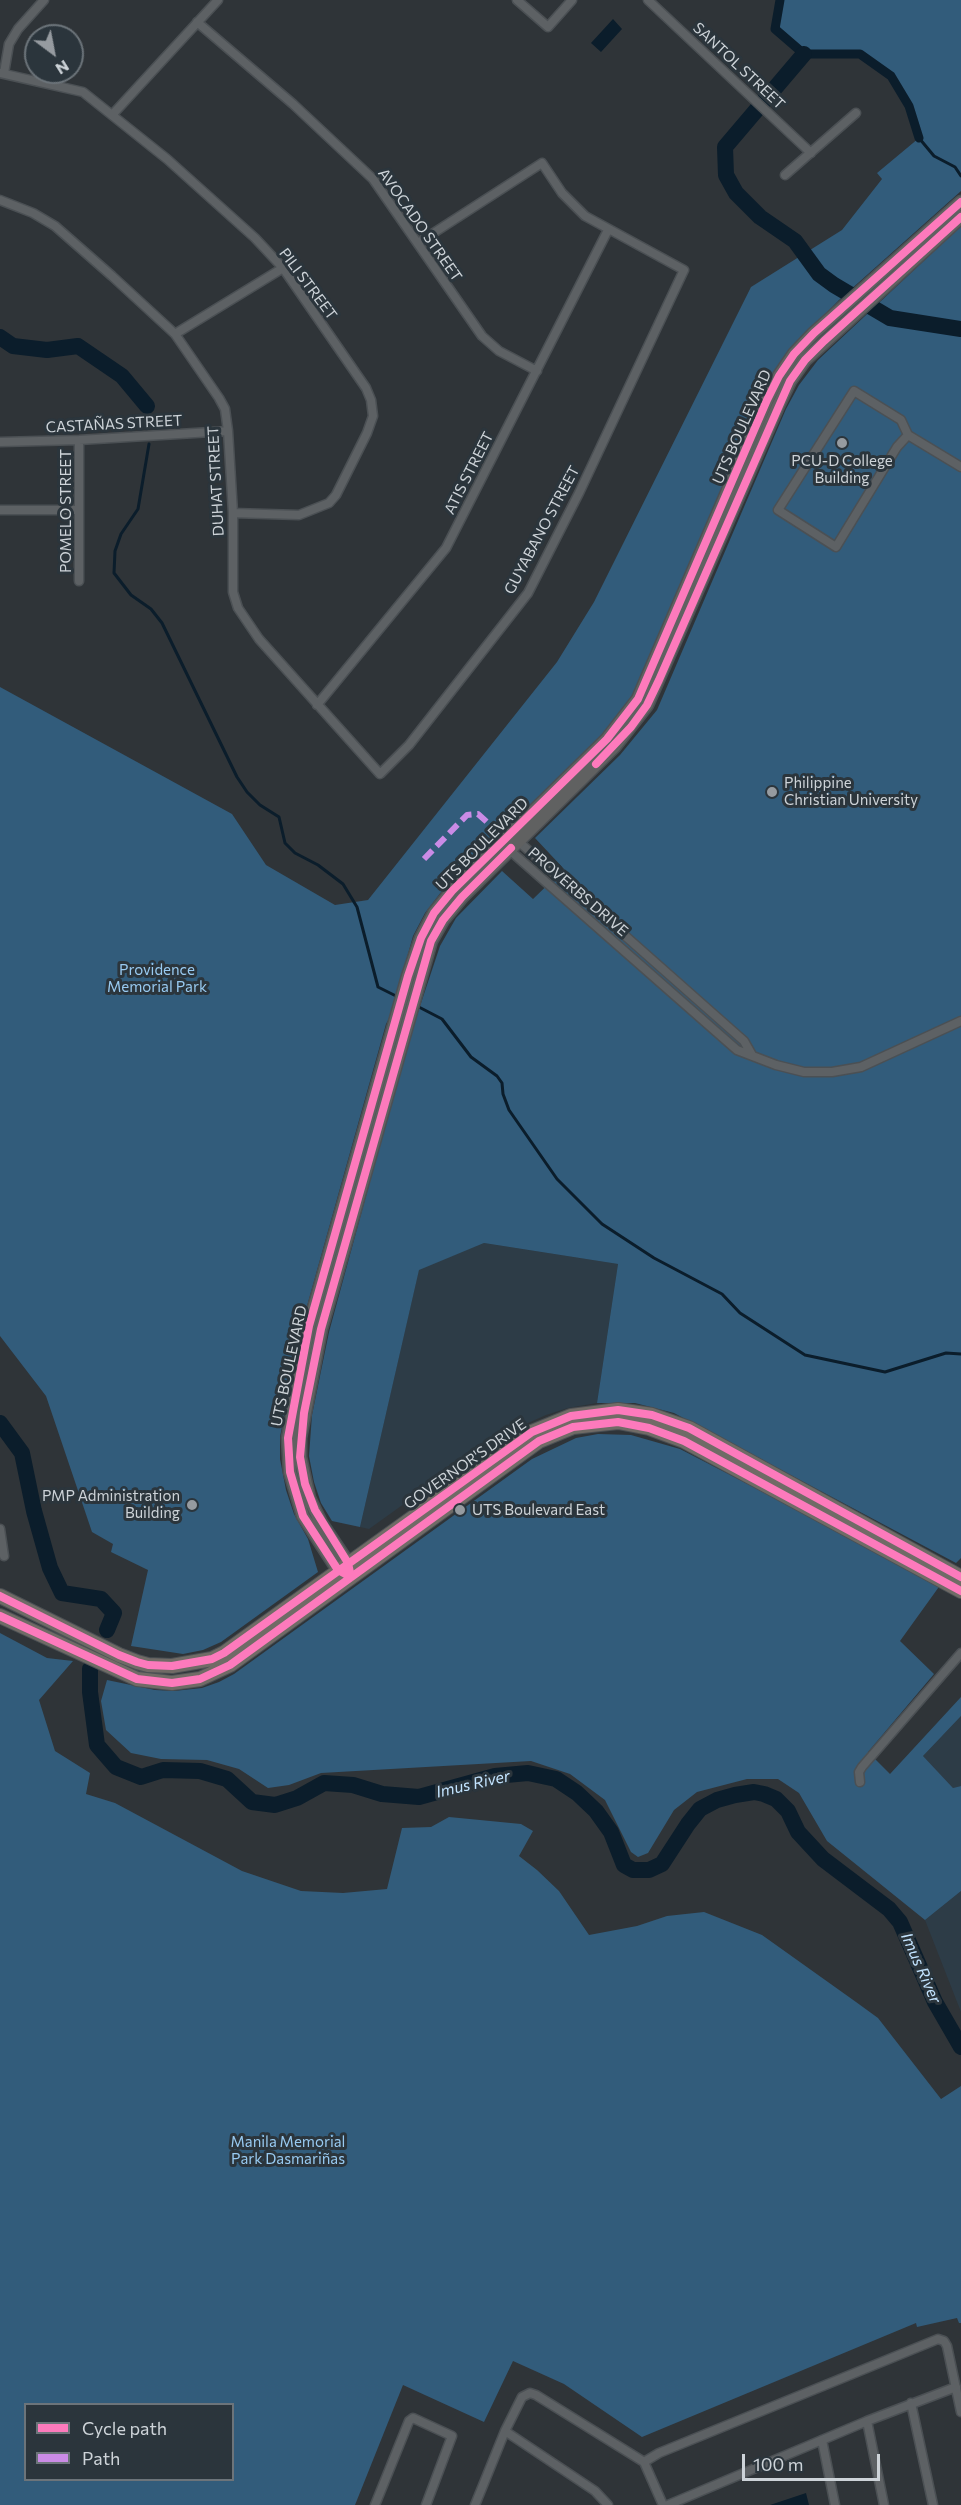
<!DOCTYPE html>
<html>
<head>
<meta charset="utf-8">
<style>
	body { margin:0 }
	#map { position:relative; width:961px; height:2505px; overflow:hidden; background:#2f3438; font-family:Commissioner,sans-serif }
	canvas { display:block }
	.legend { position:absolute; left:24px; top:2403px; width:210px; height:78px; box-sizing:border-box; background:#2b353c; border:2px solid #6c747a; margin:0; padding:8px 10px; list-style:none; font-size:18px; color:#cdd3d8 }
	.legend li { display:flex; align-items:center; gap:12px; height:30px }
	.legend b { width:30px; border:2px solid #6c747a }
	.north { position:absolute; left:24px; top:24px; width:60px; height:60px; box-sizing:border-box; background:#2b353c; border:2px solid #6c747a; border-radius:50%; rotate:148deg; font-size:16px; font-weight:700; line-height:24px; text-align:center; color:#cdd3d8 }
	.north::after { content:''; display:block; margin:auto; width:21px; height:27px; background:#969ba0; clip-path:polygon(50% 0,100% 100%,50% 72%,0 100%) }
	.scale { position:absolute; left:742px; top:2454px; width:138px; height:27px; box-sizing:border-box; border:3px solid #cdd3d8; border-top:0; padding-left:8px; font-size:18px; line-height:21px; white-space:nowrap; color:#cdd3d8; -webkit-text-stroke:4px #2b353c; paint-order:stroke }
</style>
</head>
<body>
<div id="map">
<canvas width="961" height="2505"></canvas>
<ul class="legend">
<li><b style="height:8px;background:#fd7abc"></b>Cycle path</li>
<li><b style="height:8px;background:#ca8be6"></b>Path</li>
</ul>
<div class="north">N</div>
<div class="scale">100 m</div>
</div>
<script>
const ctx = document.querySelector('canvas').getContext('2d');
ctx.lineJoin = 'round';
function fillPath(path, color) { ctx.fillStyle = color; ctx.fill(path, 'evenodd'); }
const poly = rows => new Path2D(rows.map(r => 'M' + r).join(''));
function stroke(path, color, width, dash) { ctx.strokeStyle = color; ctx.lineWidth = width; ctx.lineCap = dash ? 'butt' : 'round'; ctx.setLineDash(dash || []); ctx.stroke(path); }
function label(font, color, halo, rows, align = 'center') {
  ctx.font = font + ' Commissioner,sans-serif'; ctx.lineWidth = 6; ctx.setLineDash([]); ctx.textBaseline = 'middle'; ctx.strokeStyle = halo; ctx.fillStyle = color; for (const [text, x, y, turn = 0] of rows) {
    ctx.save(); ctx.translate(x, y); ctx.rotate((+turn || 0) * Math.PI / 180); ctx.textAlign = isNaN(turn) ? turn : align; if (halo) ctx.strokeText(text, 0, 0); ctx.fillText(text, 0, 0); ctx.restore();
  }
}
fillPath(poly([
	[484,1243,618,1264,597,1403,568,1408,546,1415,528,1423,491,1447,481,1443,437,1474,436,1481,369,1529,360,1527,419,1269],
	[961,1716,961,1786,953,1788,923,1756],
	[961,1891,961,2012,925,1920]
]), '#2d3c47');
fillPath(poly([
	[780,0,961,0,961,191,839,300,789,351,632,696,601,736,445,887,425,913,413,936,391,1015,386,1024,302,1324,280,1437,280,1459,286,1490,294,1514,308,1539,318,1572,221,1642,203,1650,183,1654,131,1646,148,1570,111,1552,113,1544,92,1532,46,1396,0,1336,0,687,232,814,266,865,335,905,368,900,557,662,594,602,751,287,842,230,882,179,877,173,919,138,909,106,891,76,860,54,804,54,775,29],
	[961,226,961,1558,956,1563,674,1413,635,1403,597,1403,618,1264,484,1243,419,1270,360,1527,332,1521,321,1503,314,1482,309,1456,312,1415,329,1332,407,1045,440,946,456,918,502,871,533,899,564,869,535,838,620,755,657,710,786,409,799,385,818,360],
	[598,1434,631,1435,680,1449,941,1584,900,1641,934,1674,868,1752,890,1774,961,1697,961,1716,923,1756,953,1788,961,1786,961,1891,925,1920,827,1841,799,1793,778,1779,747,1779,697,1792,674,1810,648,1853,638,1857,631,1852,605,1800,570,1774,531,1761,321,1773,289,1785,268,1788,239,1769,207,1760,161,1759,131,1753,106,1730,101,1701,107,1680,155,1690,174,1691,202,1688,219,1682,234,1674,532,1459,576,1438],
	[0,1633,47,1658,73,1661,39,1700,55,1751,90,1773,86,1794,115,1803,242,1871,301,1891,343,1893,387,1889,402,1828,431,1827,449,1817,521,1824,533,1831,519,1856,537,1870,559,1891,589,1935,637,1926,667,1916,704,1912,762,1935,856,2002,878,2018,941,2099,961,2086,961,2323,959,2323,957,2318,917,2327,916,2323,642,2437,564,2384,513,2361,484,2422,403,2385,355,2505,0,2505],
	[26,2404,232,2404,232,2480,26,2480]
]), '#325c7b');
fillPath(poly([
	[613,19,622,29,601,52,591,43],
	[806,2493,809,2505,770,2505]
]), '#0b1d2b');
stroke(poly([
	[919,138,934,156,955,167,961,176],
	[149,444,138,509,121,534,115,551,114,573,131,595,151,609,162,623,237,777,247,792,260,805,279,817,285,843,295,853,318,865,343,884,357,907,378,987,398,997],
	[415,1005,442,1019,471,1057,497,1076,502,1083,503,1094,509,1110,557,1179,602,1224,654,1258,722,1294,740,1313,805,1355,885,1372,946,1353,961,1354]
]), '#0b1d2b', 3);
stroke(poly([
	[780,0,775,29,804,54,860,54,891,76,909,106,919,138]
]), '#0b1d2b', 9);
stroke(poly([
	[804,54,725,147,726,175,736,193,760,217,795,241,819,274,834,285,890,318,961,329],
	[0,337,13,346,47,350,78,346,122,376,147,406],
	[0,1423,22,1453,34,1511,50,1568,62,1593,101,1599,114,1613,107,1630],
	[90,1669,90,1692,97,1745,116,1767,141,1777,163,1770,200,1771,227,1779,252,1802,275,1805,297,1798,324,1783,353,1785,382,1794,419,1797,495,1776,528,1773,556,1779,577,1793,596,1811,611,1832,624,1865,633,1870,649,1870,662,1864,688,1824,700,1809,717,1800,735,1795,754,1792,764,1794,776,1799,788,1811,798,1832,823,1859,889,1909,900,1922,935,2002,961,2047]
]), '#0b1d2b', 16);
const minor = poly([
	[517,0,548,27,572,0],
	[648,0,811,153],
	[197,22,293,104,373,179,482,336,499,351,537,371],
	[0,73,83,92,167,159,255,238,283,268,366,388,371,400,373,416,367,433,336,495,329,503,299,515,233,513],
	[4,73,9,44,18,29,44,0],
	[113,114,218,0],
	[785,175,856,113],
	[0,200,33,213,55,226,112,276,175,334,219,398,225,409,228,431,233,513,233,592,238,608,259,639,380,774,409,745,528,593,579,493,684,270,585,216,562,193,542,163,418,243],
	[175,334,283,268],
	[908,435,897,447,836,547,778,510,854,391,901,420,908,435,961,467],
	[79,440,79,581],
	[0,442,79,440,228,431],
	[0,510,79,510],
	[317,705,446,548,608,230],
	[515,841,518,841,744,1041,752,1055],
	[508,846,514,854,737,1050,776,1065,804,1072,832,1072,861,1067,961,1021],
	[0,1529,4,1556],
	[860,1782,859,1772,862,1767,961,1653],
	[911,2403,933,2505],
	[867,2421,884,2505],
	[505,2431,595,2491,608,2505],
	[822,2440,835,2505],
	[644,2462,659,2453,938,2339,944,2341,947,2346,961,2412],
	[375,2505,409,2421,413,2418,452,2436,426,2505],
	[475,2505,505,2431,522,2397,530,2393,536,2395,644,2462,663,2505],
	[668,2505,867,2421,956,2387]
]);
const secondary = poly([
	[350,1573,348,1563,321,1523,309,1498,300,1457,300,1438,321,1329,431,941,443,920,462,897,614,747,647,705,778,406,790,381,805,360,961,217],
	[346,1574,338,1570,303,1516,290,1472,288,1438,309,1326,408,976,421,938,434,913,452,891,607,739,638,699,767,400,779,376,794,354,814,333,961,202]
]);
const trunk = poly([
	[0,1596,119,1655,137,1662,148,1665,172,1666,212,1659,224,1653,532,1432,571,1416,618,1410,652,1415,689,1428,961,1577],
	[0,1616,137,1679,172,1683,200,1679,230,1665,259,1644,539,1441,573,1427,618,1422,649,1428,684,1441,961,1591]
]);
stroke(minor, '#4b5054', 11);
stroke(secondary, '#4b5054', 15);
stroke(trunk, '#4b5054', 16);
stroke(minor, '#5d6164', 8);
stroke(secondary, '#606161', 12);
stroke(trunk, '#706b66', 14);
stroke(poly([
	[424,859,467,815,478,814,506,839]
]), '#ca8be6', 6, [12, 6]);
stroke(poly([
	[596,764,631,727,647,705,659,680,790,381,805,360,824,341,961,217],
	[351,1577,338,1570,303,1516,290,1472,288,1438,309,1326,408,976,421,938,434,913,452,891,607,739,638,699,767,400,779,376,794,354,814,333,961,202],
	[351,1577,348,1563,315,1510,305,1484,300,1457,304,1413,321,1329,431,941,443,920,462,897,511,848],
	[0,1596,119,1655,137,1662,148,1665,172,1666,212,1659,224,1653,532,1432,571,1416,618,1410,652,1415,689,1428,961,1577],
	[0,1616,137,1679,172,1683,200,1679,230,1665,259,1644,539,1441,573,1427,618,1422,649,1428,684,1441,961,1591]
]), '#fd7abc', 8);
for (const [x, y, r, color] of [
	[842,443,6,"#969ba0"],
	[772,792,6,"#969ba0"],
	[192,1505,6,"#969ba0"],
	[460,1510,6,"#969ba0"]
]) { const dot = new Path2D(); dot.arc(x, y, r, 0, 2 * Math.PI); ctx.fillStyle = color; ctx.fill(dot); stroke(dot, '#2b353c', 2); }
label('15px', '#cdd3d8', '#2b353c', [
	["SANTOL STREET",739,66,43],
	["AVOCADO STREET",420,225,55],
	["PILI STREET",308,284,53],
	["CASTAÑAS STREET",114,424,-3],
	["UTS BOULEVARD",742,427,-66],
	["ATIS STREET",469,473,-63],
	["DUHAT STREET",216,481,-93],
	["POMELO STREET",66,511,-90],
	["GUYABANO STREET",542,530,-62],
	["UTS BOULEVARD",482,844,-45],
	["PROVERBS DRIVE",578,892,41],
	["UTS BOULEVARD",289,1366,-78],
	["GOVERNOR'S DRIVE",465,1464,-35]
]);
label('15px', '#cdd3d8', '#2b353c', [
	["PCU-D College",842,461,"center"],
	["Building",842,478,"center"],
	["Philippine",784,783],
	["Christian University",784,800],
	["PMP Administration",180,1496,"right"],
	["Building",180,1513,"right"],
	["UTS Boulevard East",472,1510]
], 'left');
label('15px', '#98caf1', '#2b353c', [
	["Providence",157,970],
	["Memorial Park",157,987],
	["Manila Memorial",288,2142],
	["Park Dasmariñas",288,2159]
]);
label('italic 16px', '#c3e4ff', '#2b353c', [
	["Imus River",473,1784,-13],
	["Imus River",921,1968,66]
]);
</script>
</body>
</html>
